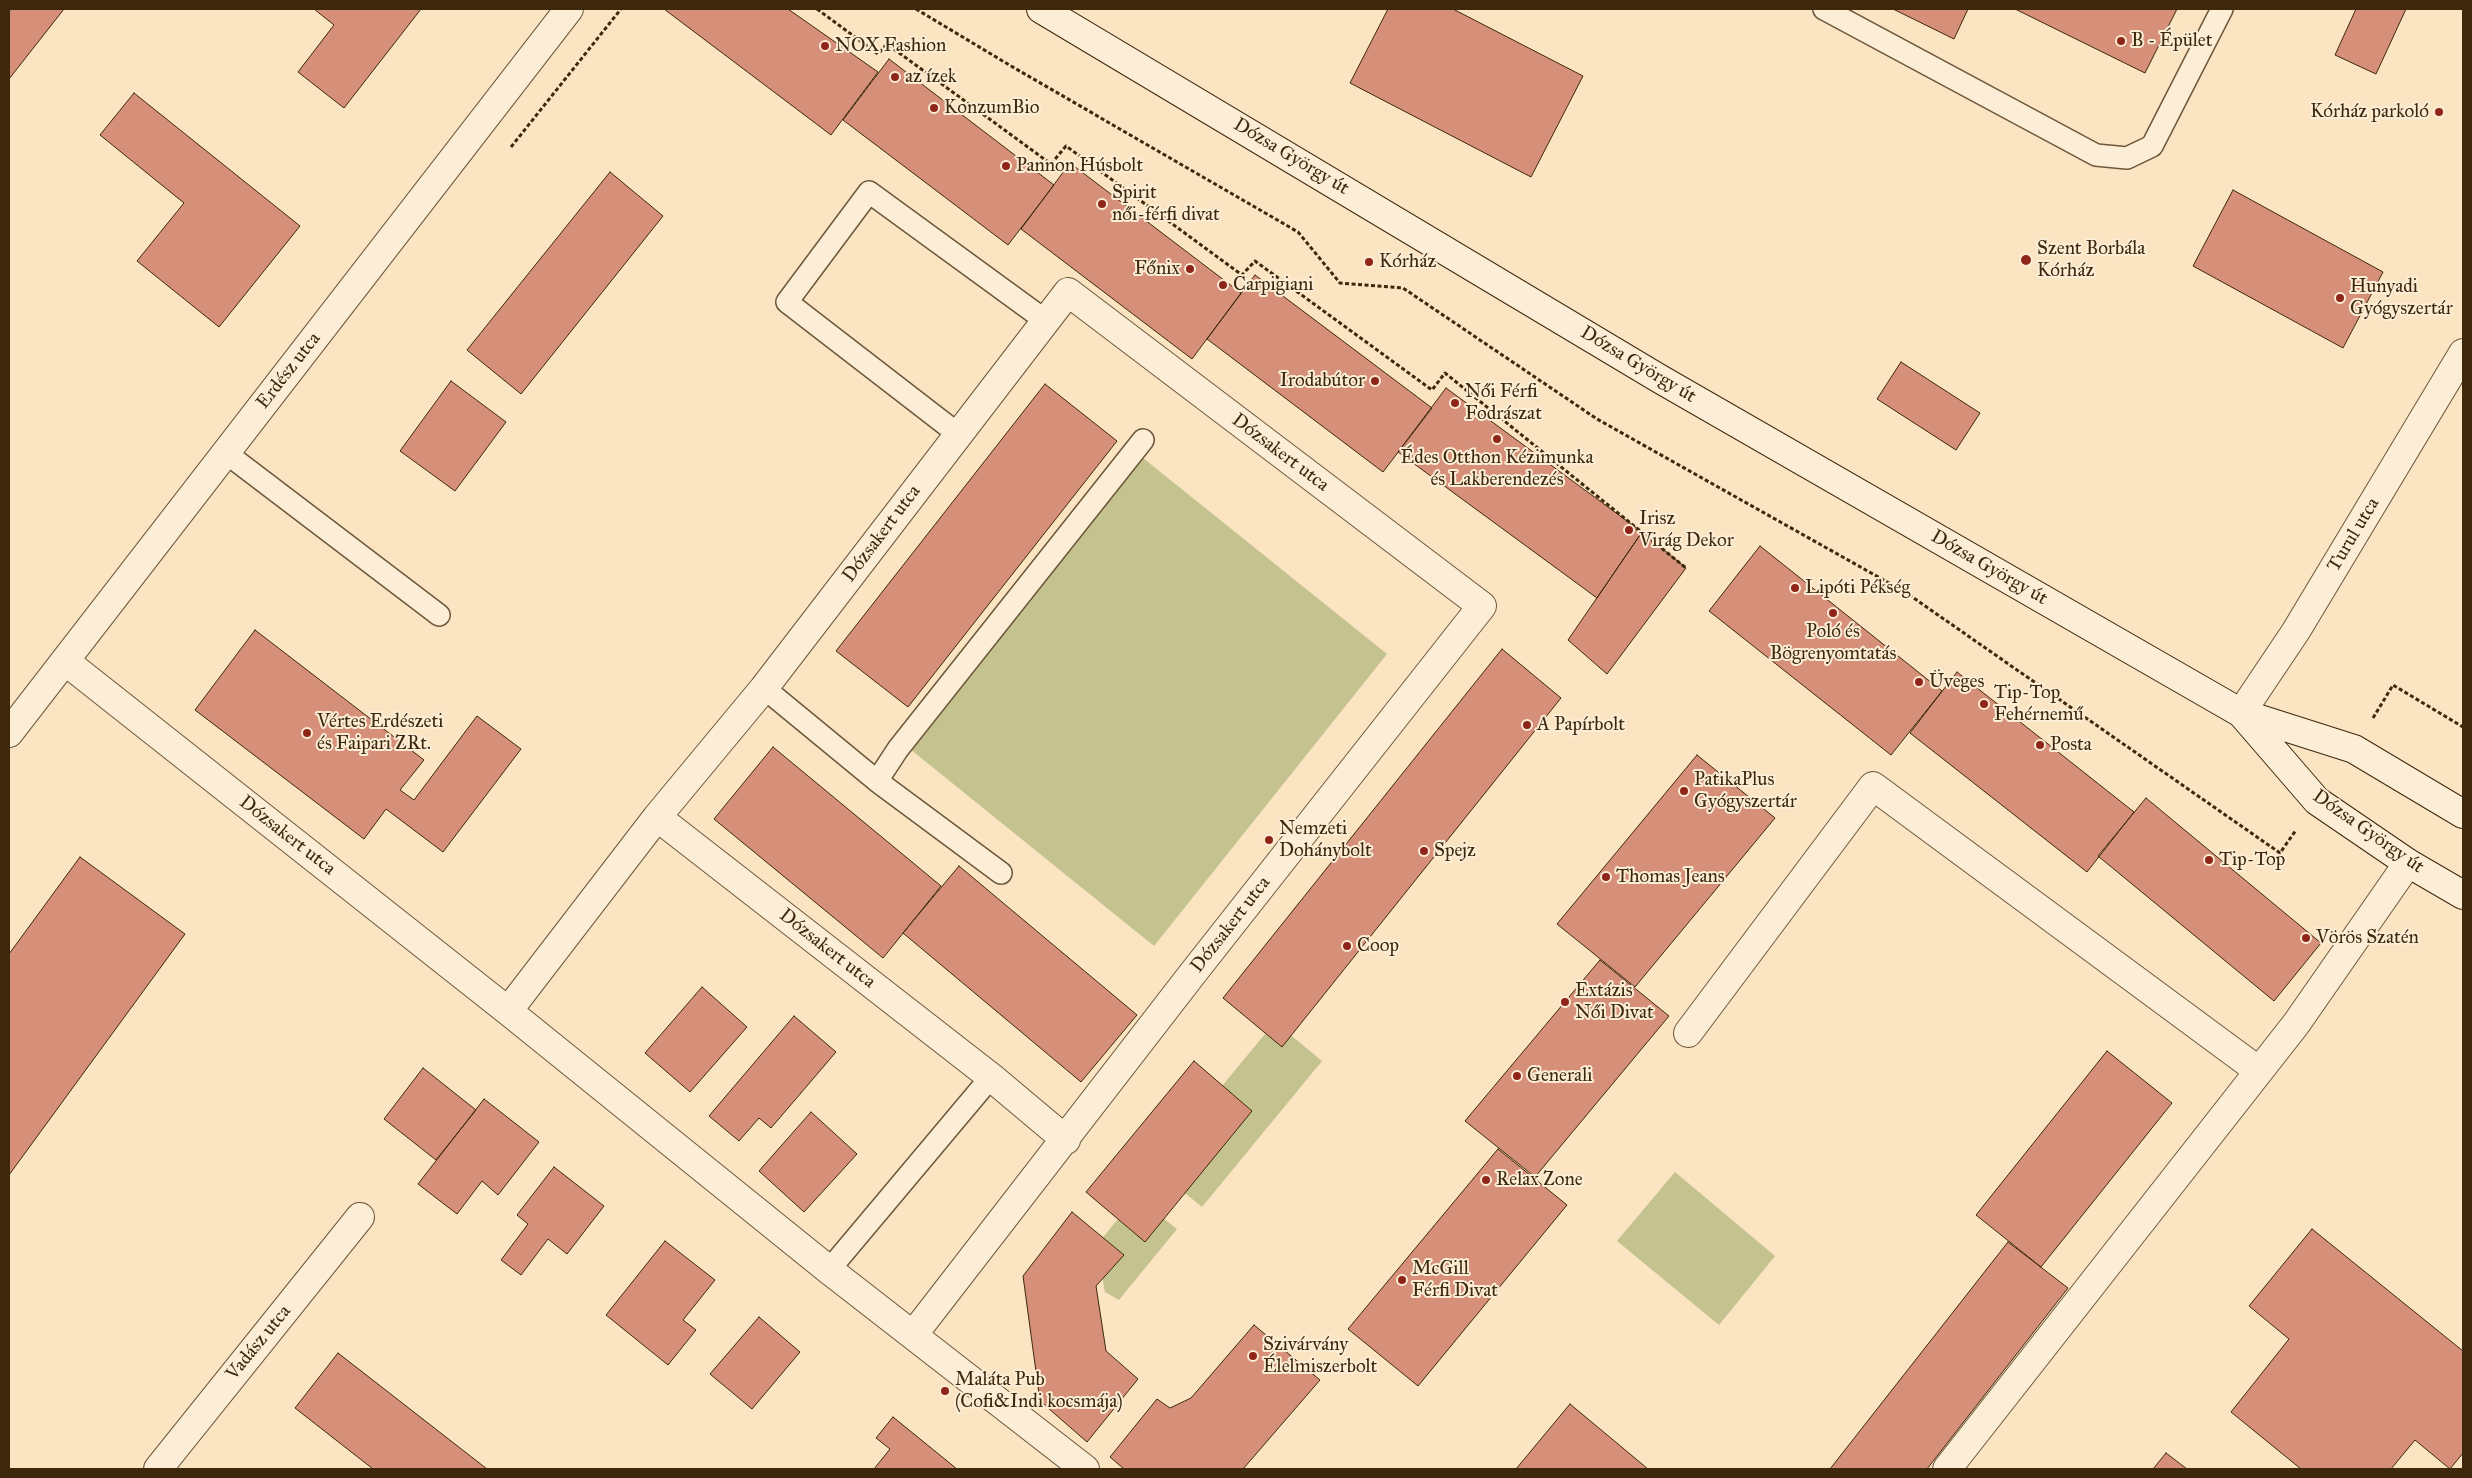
<!DOCTYPE html>
<html>
<head>
<meta charset="utf-8">
<style>
	body { margin:0 }
	#map { position:relative; width:2472px; height:1478px; overflow:hidden; background:#fbe4c2; font-family:"IM FELL Great Primer",serif }
	canvas { display:block }
	.frame { position:absolute; inset:0; border:10px solid #3d280b; pointer-events:none }
</style>
</head>
<body>
<div id="map">
<canvas width="2472" height="1478"></canvas>
<div class="frame"></div>
</div>
<script>
const ctx = document.querySelector('canvas').getContext('2d');
ctx.lineJoin = 'round';
function fillPath(path, color) { ctx.fillStyle = color; ctx.fill(path, 'evenodd'); }
const poly = rows => new Path2D(rows.map(r => 'M' + r).join(''));
function stroke(path, color, width, dash) { ctx.strokeStyle = color; ctx.lineWidth = width; ctx.lineCap = dash ? 'butt' : 'round'; ctx.setLineDash(dash || []); ctx.stroke(path); }
function label(font, color, halo, rows, align = 'center') {
  ctx.font = font + ' "IM FELL Great Primer",serif'; ctx.lineWidth = 4; ctx.setLineDash([]); ctx.textBaseline = 'middle'; ctx.strokeStyle = halo; ctx.fillStyle = color; for (const [text, x, y, turn = 0] of rows) {
    ctx.save(); ctx.translate(x, y); ctx.rotate((+turn || 0) * Math.PI / 180); ctx.textAlign = isNaN(turn) ? turn : align; if (halo) ctx.strokeText(text, 0, 0); ctx.fillText(text, 0, 0); ctx.restore();
  }
}
fillPath(poly([
	[1143,458,1387,654,1154,946,910,749],
	[1275,1022,1322,1061,1202,1207,1154,1168],
	[1675,1172,1775,1256,1719,1325,1617,1241],
	[1136,1197,1177,1229,1119,1300,1105,1292,1096,1246]
]), '#c4c28f');
const building = poly([
	[9,9,64,9,9,79,9,9],
	[314,9,421,9,344,108,298,72,334,25,314,9],
	[664,9,788,9,878,72,831,135,664,9],
	[1388,9,1453,9,1583,76,1531,177,1350,83,1388,9],
	[1893,9,1968,9,1954,39,1893,9],
	[2015,9,2177,9,2145,73,2015,9],
	[2356,9,2406,9,2376,74,2335,55,2356,9],
	[889,59,1054,185,1008,245,843,120,889,59],
	[134,93,300,226,219,327,137,261,184,203,100,135,134,93],
	[1070,163,1241,293,1192,359,1021,229,1070,163],
	[610,172,663,216,521,394,467,350,610,172],
	[2233,190,2383,272,2343,348,2193,266,2233,190],
	[1255,275,1432,408,1383,472,1207,339,1255,275],
	[1901,362,1980,413,1956,450,1877,399,1901,362],
	[451,381,506,422,455,491,400,451,451,381],
	[1045,384,1117,441,908,707,836,651,1045,384],
	[1446,388,1642,532,1597,598,1398,452,1446,388],
	[1642,532,1686,568,1607,674,1568,640,1642,532],
	[1760,546,1942,691,1891,755,1709,611,1760,546],
	[255,630,424,760,400,790,414,800,477,716,521,749,443,852,386,809,364,839,195,710,255,630],
	[1502,649,1561,698,1282,1047,1223,998,1502,649],
	[1957,672,2134,812,2087,872,1910,733,1957,672],
	[773,747,941,886,883,958,714,819,773,747],
	[1697,755,1775,818,1635,987,1557,924,1697,755],
	[2146,798,2321,943,2274,1001,2098,856,2146,798],
	[80,857,185,934,9,1175,9,954,80,857],
	[959,866,1137,1015,1081,1082,903,933,959,866],
	[1600,960,1669,1016,1535,1177,1465,1121,1600,960],
	[702,987,747,1027,690,1092,645,1053,702,987],
	[794,1016,836,1052,771,1128,759,1118,739,1141,709,1116,794,1016],
	[2107,1051,2172,1103,2041,1267,1976,1215,2107,1051],
	[1194,1061,1252,1111,1145,1242,1086,1192,1194,1061],
	[423,1068,476,1110,436,1160,384,1119,423,1068],
	[484,1099,539,1142,498,1195,482,1181,457,1214,418,1184,484,1099],
	[811,1112,857,1154,804,1212,759,1171,811,1112],
	[1498,1149,1567,1205,1418,1386,1348,1329,1498,1149],
	[554,1167,604,1206,567,1254,548,1239,521,1275,501,1260,528,1224,517,1215,554,1167],
	[1072,1212,1124,1255,1096,1286,1106,1351,1138,1379,1087,1442,1040,1401,1023,1276,1072,1212],
	[2312,1229,2463,1351,2463,1453,2450,1469,2415,1440,2391,1469,2301,1469,2231,1412,2289,1339,2249,1306,2312,1229],
	[665,1241,715,1280,683,1320,696,1330,668,1365,606,1315,665,1241],
	[2008,1242,2068,1288,1927,1469,1830,1469,2008,1242],
	[759,1317,800,1352,752,1409,710,1374,759,1317],
	[1254,1325,1320,1380,1243,1469,1124,1469,1110,1457,1157,1399,1170,1408,1191,1398,1254,1325],
	[338,1353,487,1469,373,1469,295,1408,338,1353],
	[1570,1404,1648,1469,1516,1469,1570,1404],
	[893,1417,957,1469,874,1469,890,1449,876,1438,893,1417],
	[2166,1453,2187,1469,2153,1469,2166,1453]
]);
fillPath(building, '#d68f79');
stroke(building, '#3d280b', 1);
const lane = poly([
	[1824,9,2096,155,2127,158,2152,146,2222,9],
	[958,434,787,302,869,192,1046,321],
	[226,453,439,615],
	[764,688,877,781,898,749,1143,440],
	[877,781,1001,873],
	[829,1270,991,1077]
]);
const street = poly([
	[65,661,508,1011,829,1270,1085,1469],
	[2241,713,2296,631,2463,353],
	[9,733,569,9],
	[657,817,991,1077,1066,1140],
	[508,1011,657,817,764,688,1068,292,1482,606,1193,973,913,1335],
	[1688,1033,1873,786,2259,1071],
	[158,1469,360,1217],
	[1947,1469,2296,1024,2408,863]
]);
const secondary = poly([
	[1041,9,1660,379,2241,713,2354,749,2463,814],
	[2241,713,2317,801,2408,863,2463,895]
]);
stroke(lane, '#6c5739', 24);
stroke(street, '#6c5739', 30);
stroke(secondary, '#3d280b', 30);
stroke(poly([
	[817,9,878,54,887,44,1051,164,1066,146,1242,275,1255,261,1432,390,1445,373,1686,568],
	[916,9,1011,66,1298,232,1340,283,1403,288,1597,419,1905,592,2280,853,2296,830],
	[511,147,621,9],
	[2373,718,2393,685,2463,727]
]), '#3d280b', 3, [4, 2.5]);
stroke(lane, '#fcedd7', 21);
stroke(street, '#fcedd7', 28);
stroke(secondary, '#fcedd7', 28);
for (const [x, y, r, color] of [
	[2121,41,5,"#8f2418"],
	[825,46,5,"#8f2418"],
	[895,77,5,"#8f2418"],
	[934,108,5,"#8f2418"],
	[2439,112,5,"#8f2418"],
	[1006,166,5,"#8f2418"],
	[1102,204,5,"#8f2418"],
	[2026,260,6,"#8f2418"],
	[1369,262,5,"#8f2418"],
	[1190,269,5,"#8f2418"],
	[1223,285,5,"#8f2418"],
	[2340,298,5,"#8f2418"],
	[1375,381,5,"#8f2418"],
	[1455,403,5,"#8f2418"],
	[1497,439,5,"#8f2418"],
	[1629,530,5,"#8f2418"],
	[1795,588,5,"#8f2418"],
	[1833,613,5,"#8f2418"],
	[1919,682,5,"#8f2418"],
	[1984,704,5,"#8f2418"],
	[1527,725,5,"#8f2418"],
	[307,733,5,"#8f2418"],
	[2040,745,5,"#8f2418"],
	[1684,791,5,"#8f2418"],
	[1269,840,5,"#8f2418"],
	[1424,851,5,"#8f2418"],
	[2209,860,5,"#8f2418"],
	[1606,877,5,"#8f2418"],
	[2306,938,5,"#8f2418"],
	[1347,946,5,"#8f2418"],
	[1565,1002,5,"#8f2418"],
	[1517,1076,5,"#8f2418"],
	[1486,1180,5,"#8f2418"],
	[1402,1280,5,"#8f2418"],
	[1253,1356,5,"#8f2418"],
	[945,1391,5,"#8f2418"]
]) { const dot = new Path2D(); dot.arc(x, y, r, 0, 2 * Math.PI); ctx.fillStyle = color; ctx.fill(dot); stroke(dot, '#fcedd7', 2); }
label('19px', '#3d280b', '#fcedd7', [
	["B - Épület",2131,41],
	["NOX Fashion",835,46],
	["az ízek",905,77],
	["KonzumBio",944,108],
	["Kórház parkoló",2429,112,"right"],
	["Pannon Húsbolt",1016,166],
	["Spirit",1112,193],
	["női-férfi divat",1112,215],
	["Szent Borbála",2037,249],
	["Kórház",2037,271],
	["Kórház",1379,262],
	["Főnix",1180,269,"right"],
	["Carpigiani",1233,285],
	["Hunyadi",2350,287],
	["Gyógyszertár",2350,309],
	["Irodabútor",1365,381,"right"],
	["Női Férfi",1465,392],
	["Fodrászat",1465,414],
	["Édes Otthon Kézimunka",1497,458,"center"],
	["és Lakberendezés",1497,480,"center"],
	["Irisz",1639,519],
	["Virág Dekor",1639,541],
	["Lipóti Pékség",1805,588],
	["Poló és",1833,632,"center"],
	["Bögrenyomtatás",1833,654,"center"],
	["Üveges",1929,682],
	["Tip-Top",1994,693],
	["Fehérnemű",1994,715],
	["Vértes Erdészeti",317,722],
	["és Faipari ZRt.",317,744],
	["A Papírbolt",1537,725],
	["Posta",2050,745],
	["PatikaPlus",1694,780],
	["Gyógyszertár",1694,802],
	["Nemzeti",1279,829],
	["Dohánybolt",1279,851],
	["Spejz",1434,851],
	["Tip-Top",2219,860],
	["Thomas Jeans",1616,877],
	["Vörös Szatén",2316,938],
	["Coop",1357,946],
	["Extázis",1575,991],
	["Női Divat",1575,1013],
	["Generali",1527,1076],
	["Relax Zone",1496,1180],
	["McGill",1412,1269],
	["Férfi Divat",1412,1291],
	["Szivárvány",1263,1345],
	["Élelmiszerbolt",1263,1367],
	["Maláta Pub",955,1380],
	["(Cofi&Indi kocsmája)",955,1402]
], 'left');
label('19px', '#3d280b', '#fcedd7', [
	["Dózsa György út",1291,157,31],
	["Dózsa György út",1638,365,31],
	["Erdész utca",289,371,-52],
	["Dózsakert utca",1280,453,37],
	["Dózsakert utca",882,534,-53],
	["Turul utca",2354,535,-59],
	["Dózsa György út",1989,568,30],
	["Dózsa György út",2368,832,35],
	["Dózsakert utca",287,836,38],
	["Dózsakert utca",1231,925,-52],
	["Dózsakert utca",827,949,38],
	["Vadász utca",259,1343,-51]
]);
</script>
</body>
</html>
